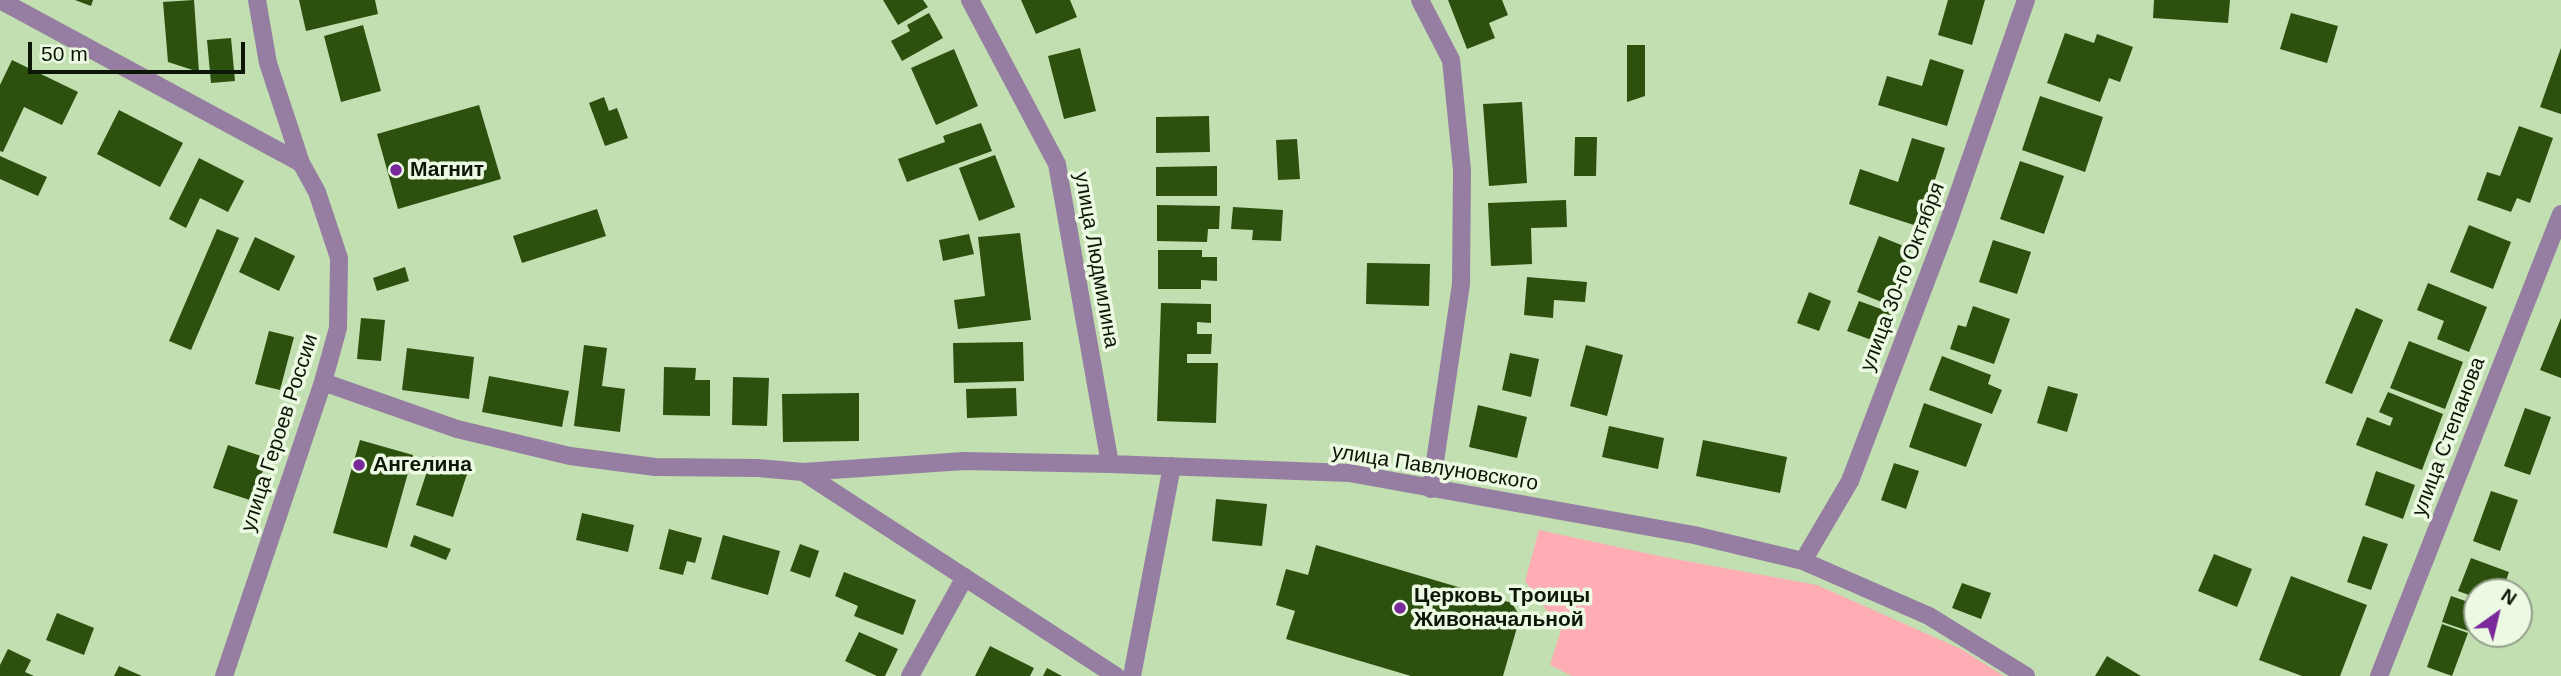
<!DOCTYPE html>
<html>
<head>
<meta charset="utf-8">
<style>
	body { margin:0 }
	#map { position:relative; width:2561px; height:676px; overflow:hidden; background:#c2dfb1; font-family:Arial,sans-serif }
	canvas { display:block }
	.north { position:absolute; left:2463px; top:578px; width:70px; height:70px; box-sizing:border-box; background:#ecfae3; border:2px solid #939f8b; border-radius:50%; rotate:34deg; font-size:19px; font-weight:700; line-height:28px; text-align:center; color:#0d1707 }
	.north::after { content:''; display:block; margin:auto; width:24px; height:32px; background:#7a299a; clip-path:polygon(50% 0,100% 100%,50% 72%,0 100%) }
	.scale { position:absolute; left:28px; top:42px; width:217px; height:32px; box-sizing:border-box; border:4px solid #0d1707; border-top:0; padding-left:9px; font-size:21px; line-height:24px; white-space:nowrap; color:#0d1707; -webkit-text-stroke:5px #ecfae3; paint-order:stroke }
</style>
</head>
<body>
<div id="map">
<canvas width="2561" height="676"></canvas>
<div class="north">N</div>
<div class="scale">50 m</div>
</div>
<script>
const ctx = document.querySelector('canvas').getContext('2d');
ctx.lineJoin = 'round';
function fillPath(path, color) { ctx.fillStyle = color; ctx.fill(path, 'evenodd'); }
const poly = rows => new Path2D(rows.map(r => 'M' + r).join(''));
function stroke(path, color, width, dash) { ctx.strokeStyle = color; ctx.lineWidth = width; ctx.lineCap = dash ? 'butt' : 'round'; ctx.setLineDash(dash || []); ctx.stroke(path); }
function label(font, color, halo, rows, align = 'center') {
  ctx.font = font + ' Arial,sans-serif'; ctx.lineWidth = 7; ctx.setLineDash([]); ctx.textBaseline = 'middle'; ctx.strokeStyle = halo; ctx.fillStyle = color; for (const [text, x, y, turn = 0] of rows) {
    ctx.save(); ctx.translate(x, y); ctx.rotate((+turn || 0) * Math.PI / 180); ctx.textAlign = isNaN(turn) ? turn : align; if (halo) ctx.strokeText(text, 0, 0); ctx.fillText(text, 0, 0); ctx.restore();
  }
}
fillPath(poly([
	[1539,530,1664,557,1817,585,1961,649,2004,676,1572,676,1550,665,1561,630,1525,581]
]), '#fdadb3');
fillPath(poly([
	[75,0,93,0,91,6],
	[194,0,199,72,168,62,163,2],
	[299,0,375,0,378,14,306,31],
	[883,0,923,0,928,7,898,25],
	[1021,0,1070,0,1077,17,1036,34],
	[1448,0,1502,0,1508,15,1489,23,1495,38,1467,49],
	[1948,0,1985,0,1972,45,1938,35],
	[2154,0,2230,0,2228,23,2153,18],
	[929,13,943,38,902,61,891,41,910,31,907,25],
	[2291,13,2338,26,2327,63,2280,49],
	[363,25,381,91,341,102,324,36],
	[2065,33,2094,43,2097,34,2133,47,2120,82,2109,78,2100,102,2047,83],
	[231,38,235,81,211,83,207,40],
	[1627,45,1645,45,1645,96,1627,102],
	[1080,48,1096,111,1064,119,1048,56],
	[2561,48,2561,114,2540,107],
	[954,49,978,106,936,125,911,68],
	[1930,59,1964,70,1947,126,1878,105,1887,76,1922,86],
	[12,60,78,92,62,125,24,107,3,152,0,151,0,85],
	[2040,96,2103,117,2085,172,2022,150],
	[604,97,609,111,617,108,628,138,605,146,589,103],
	[1522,102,1527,183,1489,186,1483,104],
	[479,105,501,179,398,209,377,134],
	[119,110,183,143,160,187,97,154],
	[1209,116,1210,152,1156,153,1156,117],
	[981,123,992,151,907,182,898,159,945,142,943,136],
	[2519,126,2553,138,2530,203,2517,198,2511,212,2477,200,2487,172,2500,176],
	[1575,137,1597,137,1596,176,1574,176],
	[1912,138,1945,148,1920,227,1849,204,1860,169,1898,182],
	[1297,139,1300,179,1278,180,1276,140],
	[995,155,1015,207,979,221,959,168],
	[0,156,47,177,38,196,0,179],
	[199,158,244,181,228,212,200,198,186,228,169,219],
	[2020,161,2064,176,2044,234,2000,219],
	[1217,166,1217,196,1156,196,1156,167],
	[1566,200,1567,227,1531,228,1532,264,1491,266,1488,203],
	[1157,205,1220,206,1219,229,1208,229,1207,242,1157,241],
	[1233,207,1283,210,1281,241,1252,240,1253,230,1231,229],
	[597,209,606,236,522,263,513,236],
	[2469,225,2511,242,2493,289,2450,272],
	[217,229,239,238,191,350,169,341],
	[1020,233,1031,320,958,329,954,300,985,296,978,237],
	[969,234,974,254,943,261,939,240],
	[1879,236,1911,249,1889,305,1857,292],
	[255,237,295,256,279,291,239,272],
	[1993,240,2031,252,2017,294,1979,282],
	[1158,250,1202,250,1202,257,1217,257,1217,281,1201,280,1201,289,1158,289],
	[1367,263,1430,264,1429,306,1366,304],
	[405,267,409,281,377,291,373,278],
	[1527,277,1587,282,1585,302,1554,300,1553,318,1524,315],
	[2428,283,2487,307,2469,352,2437,339,2444,321,2417,310],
	[1809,292,1831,301,1819,331,1797,323],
	[1859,301,1892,313,1880,343,1847,331],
	[1161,303,1211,304,1211,323,1197,322,1197,334,1212,334,1211,354,1187,354,1187,363,1218,363,1216,423,1157,421],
	[1973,306,2010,319,1994,364,1950,349,1958,325,1966,327],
	[2356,308,2383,320,2352,394,2325,383],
	[361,318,385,320,381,361,357,359],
	[2561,318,2561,378,2540,370],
	[269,331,294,337,280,390,255,384],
	[2409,341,2463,362,2445,409,2390,388],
	[1023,342,1024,381,954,383,953,343],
	[584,345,607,348,602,386,625,389,620,432,574,426],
	[1586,345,1623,355,1607,416,1570,406],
	[407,348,474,357,469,399,402,390],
	[1510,353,1539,359,1531,397,1502,390],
	[1942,356,1991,375,1988,384,2002,390,1992,414,1929,390],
	[664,367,696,368,695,380,710,380,710,416,663,415],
	[489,376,569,391,562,427,482,412],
	[733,377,769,378,767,426,732,425],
	[2048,386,2078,394,2067,432,2037,423],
	[1016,388,1017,416,967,418,966,389],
	[2388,392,2443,414,2422,470,2356,445,2367,417,2390,426,2393,418,2379,412],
	[859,393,859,441,783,442,782,394],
	[1924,403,1982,424,1966,467,1909,447],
	[1478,405,1527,417,1517,458,1469,447],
	[2525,408,2551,417,2530,475,2504,466],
	[1609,426,1664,438,1658,469,1602,457],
	[360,440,413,455,387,548,333,533],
	[1703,440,1787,457,1780,493,1696,476],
	[228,445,267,458,253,501,213,488],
	[432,456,469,468,453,517,416,505],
	[1894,463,1919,471,1906,509,1881,500],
	[2376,471,2415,485,2403,519,2365,505],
	[2491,491,2518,500,2500,551,2473,541],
	[1216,499,1267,504,1262,546,1212,541],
	[582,513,634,525,628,552,576,540],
	[669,529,702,538,695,563,687,561,683,575,659,569],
	[414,535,451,549,446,560,410,546],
	[723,535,780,551,768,595,711,579],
	[2363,536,2388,544,2371,590,2347,582],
	[800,544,819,551,810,578,790,571],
	[1316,545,1512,603,1520,617,1503,676,1411,676,1286,639,1295,611,1276,605,1286,569,1308,575],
	[2214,554,2252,569,2237,607,2198,591],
	[2471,558,2509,572,2502,592,2477,592,2477,598,2458,591],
	[844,572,916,600,903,635,854,616,858,606,835,596],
	[2291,576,2367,605,2340,676,2302,676,2259,660],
	[1962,583,1991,593,1981,619,1952,608],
	[2451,596,2477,605,2477,634,2442,622],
	[57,613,94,628,84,655,46,640],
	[2442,624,2468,633,2452,676,2427,667],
	[859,632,898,649,885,676,877,676,845,661],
	[2478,634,2500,634,2498,641],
	[990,646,1034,668,1030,676,975,676],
	[8,649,31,660,25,672,34,676,0,676,0,665],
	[2107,656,2141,676,2095,676],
	[119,666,142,676,114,676],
	[1047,668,1062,676,1043,676]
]), '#2c500d');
stroke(poly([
	[0,0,301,163],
	[970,0,1057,164,1110,464],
	[1420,0,1451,60,1462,170,1461,284,1431,489],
	[323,382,457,429,570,456,655,467,758,468,803,472,1116,676],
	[803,472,964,461,1110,464,1349,473,1694,535,1803,561,1929,616,2026,676],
	[1803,561,1850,481,1947,226,2026,0],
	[224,676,323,382,338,328,339,258,317,192,301,163,268,63,257,0],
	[910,676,965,577],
	[1132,676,1172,466],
	[2379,676,2561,214]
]), '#957ea1', 18);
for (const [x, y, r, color] of [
	[396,170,7,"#7a299a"],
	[359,465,7,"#7a299a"],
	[1400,608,7,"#7a299a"]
]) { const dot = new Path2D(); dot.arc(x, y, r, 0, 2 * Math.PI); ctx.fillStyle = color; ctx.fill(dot); stroke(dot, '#ecfae3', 2.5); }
label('bold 21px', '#0d1707', '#ecfae3', [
	["Магнит",410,170],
	["Ангелина",373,465],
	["Церковь Троицы",1414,596],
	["Живоначальной",1414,620]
], 'left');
label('21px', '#0d1707', '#ecfae3', [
	["улица Людмилина",1096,260,80],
	["улица 30-го Октября",1903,277,-69],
	["улица Героев России",280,433,-72],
	["улица Степанова",2449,437,-69],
	["улица Павлуновского",1435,468,9]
]);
</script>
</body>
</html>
